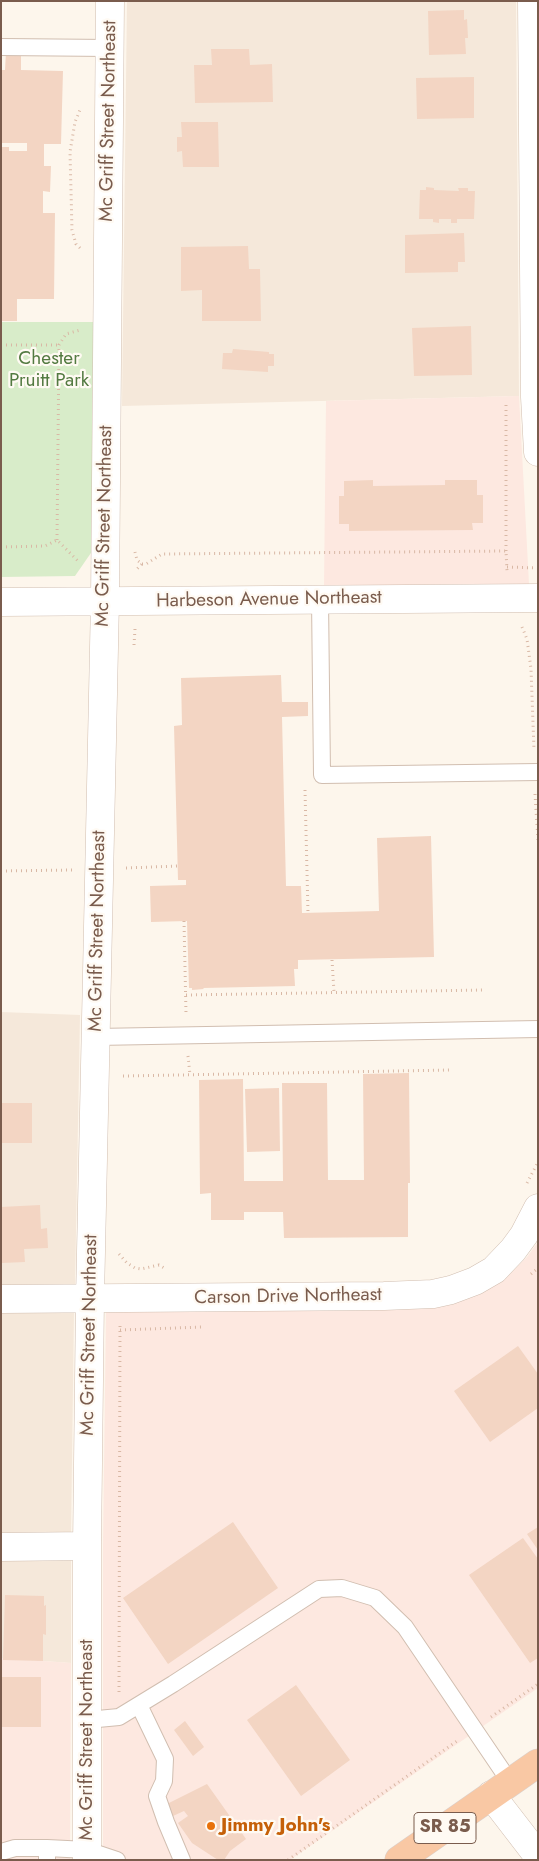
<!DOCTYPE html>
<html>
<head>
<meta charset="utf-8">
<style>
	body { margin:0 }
	#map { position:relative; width:539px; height:1861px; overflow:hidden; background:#fdf6ec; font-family:Jost,sans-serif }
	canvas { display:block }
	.frame { position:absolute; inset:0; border:2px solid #7a5c4d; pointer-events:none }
</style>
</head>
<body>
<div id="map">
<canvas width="539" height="1861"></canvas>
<div class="frame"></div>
</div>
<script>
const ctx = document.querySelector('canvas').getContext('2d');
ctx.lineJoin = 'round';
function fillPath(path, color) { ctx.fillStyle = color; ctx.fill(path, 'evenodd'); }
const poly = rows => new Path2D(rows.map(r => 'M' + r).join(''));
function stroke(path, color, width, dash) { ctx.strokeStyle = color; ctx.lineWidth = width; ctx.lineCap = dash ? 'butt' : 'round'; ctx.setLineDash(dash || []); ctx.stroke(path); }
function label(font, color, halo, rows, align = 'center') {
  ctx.font = font + ' Jost,sans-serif'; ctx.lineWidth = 4.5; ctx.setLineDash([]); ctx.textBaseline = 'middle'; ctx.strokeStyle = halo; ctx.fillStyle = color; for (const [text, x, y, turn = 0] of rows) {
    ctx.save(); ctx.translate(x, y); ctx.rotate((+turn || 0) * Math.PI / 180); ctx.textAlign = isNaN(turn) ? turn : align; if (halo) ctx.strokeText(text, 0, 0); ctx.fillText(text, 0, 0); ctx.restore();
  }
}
fillPath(poly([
	[127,1,516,1,519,396,122,406],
	[1,1012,80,1015,75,1285,1,1286],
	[74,1312,71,1533,1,1533,1,1313],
	[71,1560,71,1663,1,1658,1,1561]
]), '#f5e8da');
fillPath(poly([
	[519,396,529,584,324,586,326,401],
	[538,1242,538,1688,290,1860,103,1860,103,1546,106,1312,385,1310,458,1302,481,1293,505,1279,527,1257],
	[1,1658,71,1663,70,1860,1,1860]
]), '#fde8e0');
fillPath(poly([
	[1,322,99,322,93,550,75,576,1,577]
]), '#d8ecc9');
fillPath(poly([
	[464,10,464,20,467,19,468,38,465,38,466,54,429,55,428,11],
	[211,49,249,49,250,65,272,64,273,102,195,103,194,65,212,65],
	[6,52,21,52,21,70,63,71,61,144,44,144,44,166,51,166,50,192,43,191,43,213,55,213,54,299,17,299,17,321,1,321,1,147,9,147,9,151,27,151,27,143,1,143,1,70,5,70],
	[474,77,474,118,417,119,416,78],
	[181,122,218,122,219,167,183,167,182,151,177,152,177,137,182,137],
	[426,187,434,188,434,190,459,191,458,188,468,188,468,191,475,191,474,219,457,219,457,223,451,223,451,219,439,219,439,223,433,222,433,219,419,219,420,190,426,190],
	[464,233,465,262,458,262,458,272,405,273,405,235],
	[248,246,249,269,260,269,261,321,202,321,202,290,181,291,181,247],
	[471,326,472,375,414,376,412,328],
	[233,349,269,352,269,354,274,354,274,366,268,366,268,372,222,369,223,353,232,353],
	[373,480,373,486,445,485,445,480,477,480,477,495,483,495,483,523,472,523,473,530,349,531,349,524,339,524,339,496,344,496,344,481],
	[281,675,282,702,308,702,308,716,282,717,286,886,301,886,302,913,379,911,377,838,431,836,434,957,298,960,298,969,294,969,295,986,203,988,204,989,192,990,192,988,189,988,187,921,151,922,150,886,186,885,186,880,178,880,174,726,182,725,181,678],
	[409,1073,410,1183,408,1183,408,1237,284,1238,283,1212,244,1212,244,1220,211,1220,211,1193,200,1194,199,1080,243,1079,244,1181,283,1181,282,1083,327,1083,328,1180,364,1180,363,1074],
	[279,1088,280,1151,247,1152,245,1089],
	[1,1103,32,1103,32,1143,1,1143],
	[40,1205,41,1229,47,1228,48,1248,24,1249,25,1262,2,1263,1,1207],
	[518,1346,538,1374,538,1408,490,1442,454,1391],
	[233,1522,278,1588,168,1664,123,1598],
	[538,1527,538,1550,527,1534],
	[523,1538,538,1559,538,1658,530,1663,469,1575],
	[5,1595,44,1596,44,1606,46,1605,46,1635,43,1634,43,1661,3,1660],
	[1,1677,41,1677,41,1727,1,1727],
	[296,1685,350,1760,301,1796,247,1720],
	[185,1721,204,1747,193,1756,174,1730],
	[207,1784,246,1839,230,1851,224,1860,218,1860,192,1843,178,1823,188,1816,184,1811,173,1816,167,1804]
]), '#f3d5c3');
const service = poly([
	[1,47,110,48],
	[320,599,322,775,538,772],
	[96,1037,538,1029],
	[139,1705,165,1759,164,1781,157,1796,166,1822,182,1860],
	[87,1720,119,1717,173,1684,319,1589,342,1588,375,1598,405,1627,510,1782],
	[47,1848,87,1850,117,1860],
	[1,1852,15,1848,47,1848,47,1860]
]);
const minor = poly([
	[532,1,535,397,538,452],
	[1,602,538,598],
	[1,1299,384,1296,433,1294,451,1290,475,1281,494,1270,513,1250,524,1235,538,1208],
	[1,1547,87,1546],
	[491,1795,538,1856],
	[87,1860,87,1546,90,1298,105,601,110,1]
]);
const trunk = poly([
	[399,1860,538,1763]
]);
stroke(service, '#d1beb0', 18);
stroke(minor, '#d1beb0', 29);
stroke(trunk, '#dad1cd', 29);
stroke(poly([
	[80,248,76,244,72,230,70,152,75,122,80,110],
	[1,345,59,345],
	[506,405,506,551],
	[57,540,59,345,66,334,80,330],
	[1,547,45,546,57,540,78,561],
	[135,552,137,560,142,564,137,569],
	[142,564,146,564,162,554,506,551,507,571],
	[507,567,538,568],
	[522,627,527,639,531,669,534,750],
	[134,645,135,629],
	[305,790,308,913],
	[535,794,538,841],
	[126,868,178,866],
	[1,871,72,870],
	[184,921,186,1014],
	[332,960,334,992],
	[186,995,484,990],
	[188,1056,190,1075],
	[123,1076,450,1070],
	[527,1183,538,1162],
	[119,1254,127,1263,135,1268,141,1269,159,1265,166,1269],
	[531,1274,538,1268],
	[120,1330,203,1327],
	[119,1692,120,1326],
	[491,1717,538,1684],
	[288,1860,457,1741]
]), '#d9b8a5', 3, [1, 4]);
stroke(service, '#fff', 16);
stroke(minor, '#fff', 28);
stroke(trunk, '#f9c8a4', 28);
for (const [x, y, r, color] of [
	[211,1826,5,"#e8710a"]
]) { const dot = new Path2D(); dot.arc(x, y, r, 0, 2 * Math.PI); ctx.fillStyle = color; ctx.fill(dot); stroke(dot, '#fffaf3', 2); }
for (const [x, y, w] of [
	[445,1828,62]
]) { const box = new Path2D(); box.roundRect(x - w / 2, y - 15.5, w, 31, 4); ctx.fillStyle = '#fffaf3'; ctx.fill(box); stroke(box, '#7a5c4d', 1); }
label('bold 18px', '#7a5c4d', null, [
	["SR 85",445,1828]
]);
label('19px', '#7a5c4d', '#fffaf3', [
	["Mc Griff Street Northeast",109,121,-89],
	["Mc Griff Street Northeast",105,526,-89],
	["Harbeson Avenue Northeast",269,600,-1],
	["Mc Griff Street Northeast",98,931,-89],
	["Carson Drive Northeast",288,1297,-1],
	["Mc Griff Street Northeast",90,1335,-89],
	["Mc Griff Street Northeast",87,1740,-90]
]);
label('19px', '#537a41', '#fffaf3', [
	["Chester",49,359],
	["Pruitt Park",49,381]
]);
label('bold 19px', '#c56008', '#fffaf3', [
	["Jimmy John's",221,1826]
], 'left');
</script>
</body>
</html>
